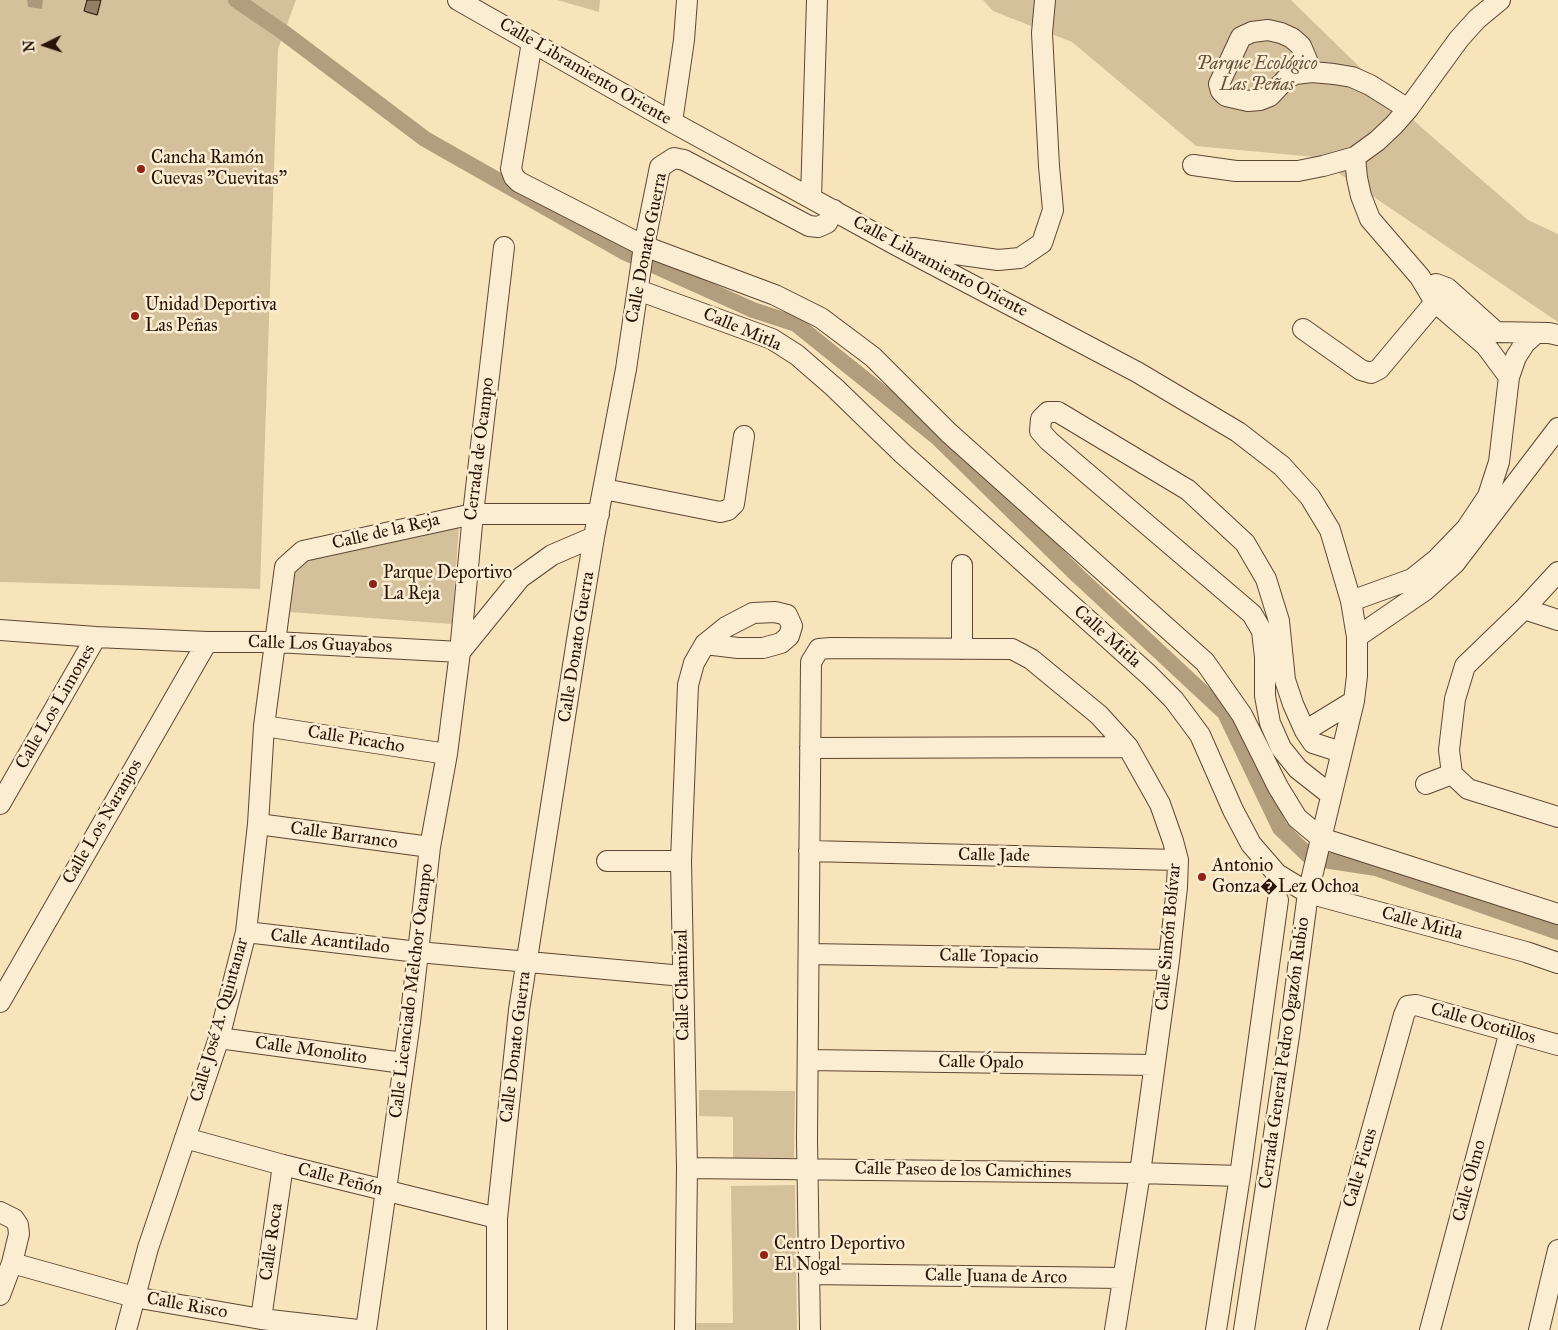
<!DOCTYPE html>
<html>
<head>
<meta charset="utf-8">
<style>
	body { margin:0 }
	#map { position:relative; width:1558px; height:1330px; overflow:hidden; background:#f8e4ba; font-family:"IM FELL Great Primer",serif }
	canvas { display:block }
	.north { position:absolute; left:20px; top:20px; width:50px; height:50px; -webkit-text-stroke:4px #faedd2; paint-order:stroke; rotate:266deg; font-size:14px; font-weight:700; line-height:20px; text-align:center; color:#291207 }
	.north::after { content:''; display:block; margin:auto; width:18px; height:22px; background:#291207; clip-path:polygon(50% 0,100% 100%,50% 72%,0 100%) }
</style>
</head>
<body>
<div id="map">
<canvas width="1558" height="1330"></canvas>
<div class="north">N</div>
</div>
<script>
const ctx = document.querySelector('canvas').getContext('2d');
ctx.lineJoin = 'round';
function fillPath(path, color) { ctx.fillStyle = color; ctx.fill(path, 'evenodd'); }
const poly = rows => new Path2D(rows.map(r => 'M' + r).join(''));
function stroke(path, color, width, dash) { ctx.strokeStyle = color; ctx.lineWidth = width; ctx.lineCap = dash ? 'butt' : 'round'; ctx.setLineDash(dash || []); ctx.stroke(path); }
function label(font, color, halo, rows, align = 'center') {
  ctx.font = font + ' "IM FELL Great Primer",serif'; ctx.lineWidth = 5; ctx.setLineDash([]); ctx.textBaseline = 'middle'; ctx.strokeStyle = halo; ctx.fillStyle = color; for (const [text, x, y, turn = 0] of rows) {
    ctx.save(); ctx.translate(x, y); ctx.rotate((+turn || 0) * Math.PI / 180); ctx.textAlign = isNaN(turn) ? turn : align; if (halo) ctx.strokeText(text, 0, 0); ctx.fillText(text, 0, 0); ctx.restore();
  }
}
fillPath(poly([
	[0,0,296,0,278,49,260,589,0,582],
	[557,0,600,0,599,12],
	[983,0,1291,0,1422,128,1528,220,1558,234,1558,322,1315,157,1196,146,1072,42,993,11],
	[460,512,452,624,289,612,293,556],
	[699,1090,795,1091,794,1158,733,1158,733,1117,699,1116],
	[795,1185,797,1330,696,1330,696,1323,733,1323,731,1186]
]), '#d5c09c');
fillPath(poly([
	[27,0,43,0,42,9,28,7],
	[88,0,100,2,101,4,98,16,86,13,85,11]
]), '#0003');
stroke(poly([
	[236,0,283,32,425,139,626,253,753,310,796,324,938,438,1077,575,1225,713,1280,828,1311,858,1376,868,1558,932]
]), '#b29d7d', 16);
const building = poly([
	[87,0,101,0,97,15,84,11,87,0]
]);
fillPath(building, '#957f64');
stroke(building, '#291207', 1);
const minor = poly([
	[458,0,672,122,898,246,1137,372,1238,432,1282,466,1310,497,1330,530,1351,601,1357,637,1357,676,1354,701,1308,893,1289,1036,1244,1330],
	[532,42,511,169,514,177,519,182,644,246,775,295,821,318,873,357,949,433,1205,662,1242,715,1278,787,1297,818,1321,838,1558,914],
	[1312,72,1301,46,1292,38,1281,33,1268,30,1252,32,1241,37,1219,84,1221,91,1226,96,1248,101,1260,100,1270,96,1286,79,1295,74,1312,72,1334,74,1352,77,1370,85,1408,109],
	[672,122,684,40,687,0],
	[1355,157,1357,178,1361,196,1370,219,1420,277,1435,302,1486,346,1509,377],
	[1193,165,1236,171,1298,171,1323,166,1355,157,1377,141,1394,125,1408,109,1459,39,1477,19,1500,0],
	[811,198,817,0],
	[913,248,998,260,1020,258,1042,243,1053,210,1049,166,1042,33,1045,0],
	[1436,284,1447,288,1496,332,1549,333,1558,335],
	[638,290,772,339,797,355,835,388,902,453,1149,675,1174,700,1200,735,1233,810,1251,844,1277,874,1308,893,1526,952,1558,963],
	[1303,329,1361,370,1371,373,1379,369,1447,288],
	[604,489,720,512,728,510,734,504,744,436],
	[962,565,962,649],
	[1558,572,1524,609,1465,666,1455,699,1449,750,1452,774,1468,789,1558,817],
	[1351,601,1412,579,1437,559,1466,529,1488,496,1499,462,1509,377,1516,357,1525,343,1535,334],
	[1524,609,1558,620],
	[0,630,96,637,207,642,275,642,460,652],
	[1357,637,1424,591,1455,563,1558,428],
	[460,652,520,578,552,555,594,537],
	[264,726,447,754],
	[1305,731,1354,701],
	[810,748,1128,747],
	[1426,784,1452,774],
	[1331,795,1298,769,1281,748,1270,723,1265,696,1265,657,1262,631,1252,614,1049,441,1040,431,1041,419,1048,412,1058,412,1188,490,1245,543,1266,579,1279,621,1285,680,1293,704,1305,731,1313,743,1341,752],
	[0,804,96,637],
	[258,824,430,847],
	[809,851,1178,860],
	[607,861,681,861],
	[246,932,418,952,683,976],
	[809,954,1169,960],
	[0,1002,207,642],
	[219,1038,403,1063],
	[808,1060,1154,1065],
	[185,1138,283,1165,497,1218],
	[687,1168,1140,1173,1240,1176],
	[0,1212,14,1219,18,1225,19,1234,12,1263,0,1295],
	[12,1263,134,1297,261,1319,358,1330],
	[809,1274,1123,1278],
	[261,1319,283,1165],
	[126,1330,148,1248,219,1038,246,932,258,824,264,726,285,567,303,551,473,514,599,514],
	[366,1330,410,1022,430,847,447,754,460,652,473,514,504,247],
	[497,1330,497,1218,519,1010,577,640,594,537,626,369,644,246,660,167,674,158,684,160,809,226,818,227,827,223,834,210],
	[685,1330,687,1168,681,861,688,685,694,663,705,644,726,627,753,613,775,612,787,615,792,626,789,636,781,643,763,648,738,648,705,644],
	[810,1330,807,1139,811,662,819,649,831,648,1012,649,1031,659,1099,715,1128,747,1160,804,1173,841,1178,860,1177,887,1169,960,1140,1173,1115,1330],
	[1216,1330,1240,1176,1278,900],
	[1316,1330,1404,1015,1408,1006,1416,1005,1558,1045],
	[1430,1330,1510,1031],
	[1539,1330,1558,1250]
]);
stroke(minor, '#5d4634', 22);
stroke(minor, '#faedd2', 20);
for (const [x, y, r, color] of [
	[141,169,5,"#8f2418"],
	[135,316,5,"#8f2418"],
	[373,584,5,"#8f2418"],
	[1202,877,5,"#8f2418"],
	[764,1255,5,"#8f2418"]
]) { const dot = new Path2D(); dot.arc(x, y, r, 0, 2 * Math.PI); ctx.fillStyle = color; ctx.fill(dot); stroke(dot, '#faedd2', 2); }
label('italic 18px', '#654f3b', '#faedd2', [
	["Parque Ecológico",1257,65],
	["Las Peñas",1257,86]
]);
label('18px', '#291207', '#faedd2', [
	["Calle Libramiento Oriente",585,72,30],
	["Calle Donato Guerra",647,248,-79],
	["Calle Libramiento Oriente",940,267,28],
	["Calle Mitla",742,330,23],
	["Cerrada de Ocampo",480,449,-83],
	["Calle de la Reja",386,532,-13],
	["Calle Mitla",1107,637,42],
	["Calle Los Guayabos",320,645,2],
	["Calle Donato Guerra",577,647,-81],
	["Calle Los Limones",56,707,-60],
	["Calle Picacho",356,740,9],
	["Calle Los Naranjos",103,822,-60],
	["Calle Barranco",344,836,8],
	["Calle Jade",994,856,1],
	["Calle Mitla",1422,924,15],
	["Calle Simón Bolívar",1169,937,-85],
	["Calle Acantilado",330,942,6],
	["Calle Topacio",989,957,1],
	["Calle Chamizal",683,985,-91],
	["Calle Licenciado Melchor Ocampo",412,991,-83],
	["Calle José A. Quintanar",220,1020,-74],
	["Calle Ocotillos",1483,1024,16],
	["Calle Donato Guerra",516,1047,-83],
	["Calle Monolito",311,1051,8],
	["Cerrada General Pedro Ogazón Rubio",1285,1053,-82],
	["Calle Ópalo",981,1063,1],
	["Calle Ficus",1361,1168,-74],
	["Calle Paseo de los Camichines",963,1171,1],
	["Calle Peñón",340,1180,14],
	["Calle Olmo",1470,1181,-75],
	["Calle Roca",272,1242,-82],
	["Calle Juana de Arco",996,1277,1],
	["Calle Risco",187,1306,10]
]);
label('18px', '#291207', '#faedd2', [
	["Cancha Ramón",151,159],
	["Cuevas \"Cuevitas\"",151,180],
	["Unidad Deportiva",145,306],
	["Las Peñas",145,327],
	["Parque Deportivo",383,574],
	["La Reja",383,595],
	["Antonio",1212,867],
	["Gonza�Lez Ochoa",1212,888],
	["Centro Deportivo",774,1245],
	["El Nogal",774,1266]
], 'left');
</script>
</body>
</html>
